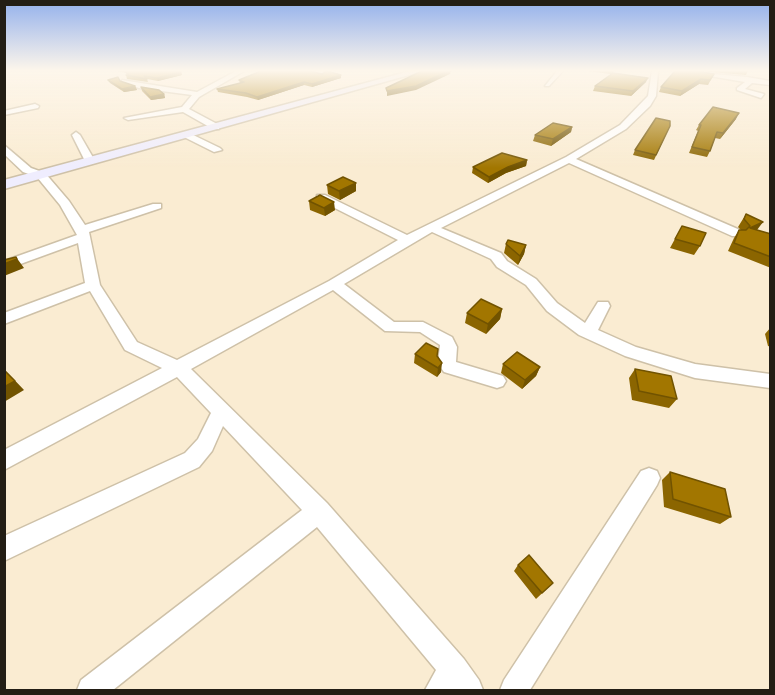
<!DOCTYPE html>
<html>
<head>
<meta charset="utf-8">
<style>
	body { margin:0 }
	#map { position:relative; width:775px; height:695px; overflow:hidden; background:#faecd2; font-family:Jost,sans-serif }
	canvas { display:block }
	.frame { position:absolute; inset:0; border:6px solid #231e15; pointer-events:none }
</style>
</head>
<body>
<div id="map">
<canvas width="775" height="695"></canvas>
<div class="frame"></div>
</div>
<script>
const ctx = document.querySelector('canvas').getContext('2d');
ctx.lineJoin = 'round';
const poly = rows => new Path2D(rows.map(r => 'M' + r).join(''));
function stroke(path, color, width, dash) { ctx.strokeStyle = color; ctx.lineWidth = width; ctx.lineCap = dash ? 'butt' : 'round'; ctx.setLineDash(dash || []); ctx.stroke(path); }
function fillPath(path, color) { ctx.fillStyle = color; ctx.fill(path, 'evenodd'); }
const street = poly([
	[236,71,244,71,199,97,189,109,219,125,219,129,213,129,183,112,128,120,124,118,182,107,192,95,139,88,122,82,122,80,197,92,236,71],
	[308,71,322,71,326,73,323,75,308,71],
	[557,71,563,71,549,86,545,86,557,71],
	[652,71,658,71,656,96,650,106,626,129,576,159,740,230,742,233,740,236,732,236,569,163,441,228,501,253,507,261,536,279,557,303,585,323,598,302,608,302,610,306,598,330,636,347,695,364,770,374,770,388,695,378,625,356,579,335,547,311,526,285,497,267,491,259,432,232,344,284,394,322,423,322,452,337,457,347,456,362,503,376,506,381,503,386,497,388,444,372,438,364,440,345,420,332,385,331,333,290,191,369,327,503,464,659,479,680,483,690,425,690,436,670,317,527,113,690,77,690,81,680,302,510,223,426,212,451,199,467,4,561,4,536,185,453,198,439,211,413,177,377,4,470,4,450,162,368,125,350,90,291,4,324,4,313,85,283,78,243,4,270,4,261,77,235,60,205,37,177,23,172,4,154,4,145,31,168,45,173,69,201,85,225,153,204,161,204,161,208,89,232,100,285,137,342,177,360,329,281,398,240,317,199,317,195,325,195,407,235,566,157,620,125,648,96,652,71],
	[680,71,747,77,770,81,770,85,752,83,745,89,764,94,761,98,737,90,737,88,745,82,680,71],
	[35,104,39,106,38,108,4,115,4,111,35,104],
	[76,132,80,135,95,161,93,163,85,161,72,135,76,132],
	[187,132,220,148,222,150,214,152,184,137,183,135,187,132],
	[649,468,657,471,660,478,657,485,530,690,500,690,504,680,641,471,649,468]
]);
const secondary = poly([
	[410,71,423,71,4,189,4,180,410,71]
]);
stroke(street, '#cec1a8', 3);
stroke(secondary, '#cec1a8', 3);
fillPath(street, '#fff');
fillPath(secondary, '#efedfe');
fillPath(poly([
	[116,71,177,71,181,72,182,75,158,81,147,79,148,82,127,79,126,75,127,75,126,73],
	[325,71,332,71,329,72,341,75,341,78,312,87,304,85,258,100,247,97,218,92,217,89,240,83,239,80,322,74,327,72],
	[586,71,614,71,613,73,646,82,631,96,593,91,595,86,611,74],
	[699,71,748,71,746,75],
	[714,74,708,85,699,84,680,96,659,92,661,87],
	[108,80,120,81,135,86,137,90,124,92,110,83],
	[141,87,164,94,165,98,151,100,142,91],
	[736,119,720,139,715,138,710,151,707,157,689,153,698,131,696,130,699,125],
	[670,126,654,160,633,155,635,150],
	[572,127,571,132,551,146,533,141,535,135],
	[527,160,526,166,506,173,488,183,472,173,473,167],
	[327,185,356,191,340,200,328,194],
	[309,201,335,210,325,216,310,210],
	[746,214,757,230,771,234,771,268,728,251,734,238,739,230,741,230,738,227],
	[682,226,700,246,694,255,670,248],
	[506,244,526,245,524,254,518,265,504,253],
	[502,309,500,319,486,334,465,323,467,313],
	[771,327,771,347,768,346,765,334],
	[415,354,437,356,441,372,437,377,414,363],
	[503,364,540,367,536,376,522,389,501,373],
	[635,369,677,399,669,408,632,400,629,378],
	[670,472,731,517,720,524,664,507,662,480],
	[518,565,553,583,536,599,514,571]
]), '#8b6500');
fillPath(poly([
	[448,71,451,71,450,74,416,90,387,96,387,91],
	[181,72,182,75,158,81,157,78],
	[341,75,341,78,312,87,312,84],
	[648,78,646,82,631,96,633,91],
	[701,79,699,84,680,96,682,91],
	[304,82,304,85,258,100,257,97],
	[135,86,137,90,124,92,122,89],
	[164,94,165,98,151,100,150,97],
	[739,113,736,119,720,139,723,133],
	[572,127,571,132,551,146,553,139],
	[527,160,526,166,506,173,488,183,489,177,508,167],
	[356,183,356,191,340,200,339,191],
	[334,202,335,210,325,216,324,208],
	[763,222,757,230,750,228],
	[526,245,524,254,518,265,520,256],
	[16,257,24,268,4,276,4,264],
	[502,309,500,319,486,334,488,324],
	[442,363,441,372,437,377,438,368],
	[540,367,536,376,522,389,525,380],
	[4,369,24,390,4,402]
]), '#715300');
const building = poly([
	[125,71,177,71,181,72,157,78,144,76,147,79,126,75,129,75,125,71],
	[261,71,310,71,322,74,327,71,341,75,312,84,304,82,257,97,246,93,217,89,244,82,239,80,261,71],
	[422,71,448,71,416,86,387,91,386,88,422,71],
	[675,71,696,71,714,74,710,80,701,79,682,91,661,87,675,71],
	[613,73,648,78,633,91,595,86,613,73],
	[118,77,120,81,135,86,122,89,108,80,118,77],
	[141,87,159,90,164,94,150,97,141,87],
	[713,107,739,113,723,133,717,132,710,151,692,147,701,125,699,125,713,107],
	[656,118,670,121,670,126,656,155,635,150,656,118],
	[553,123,572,127,553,139,535,135,553,123],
	[502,153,527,160,508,167,489,177,473,167,502,153],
	[343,177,356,183,339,191,327,185,343,177],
	[320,195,334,202,324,208,309,201,320,195],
	[746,214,763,222,750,228,771,234,771,257,734,243,739,230,746,230,750,226,744,219,746,214],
	[682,226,706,233,700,246,675,239,682,226],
	[508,240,526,245,520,256,506,244,508,240],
	[16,257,17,259,4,264,4,260,16,257],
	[481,299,502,309,488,324,467,313,481,299],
	[426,343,438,349,437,356,442,363,438,368,415,354,426,343],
	[517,352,540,367,525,380,503,364,517,352],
	[635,369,671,376,677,399,639,391,635,369],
	[4,370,15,381,4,387,4,370],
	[670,472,725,489,731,517,673,499,670,472],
	[529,555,553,583,542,593,518,565,529,555]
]);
fillPath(building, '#a27600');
stroke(building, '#715300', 1.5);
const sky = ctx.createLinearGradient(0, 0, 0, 168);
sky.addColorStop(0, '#94b1ec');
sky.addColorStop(0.42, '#fdf6eb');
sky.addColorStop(1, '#fdf6eb00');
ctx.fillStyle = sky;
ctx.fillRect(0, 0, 775, 168);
</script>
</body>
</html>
